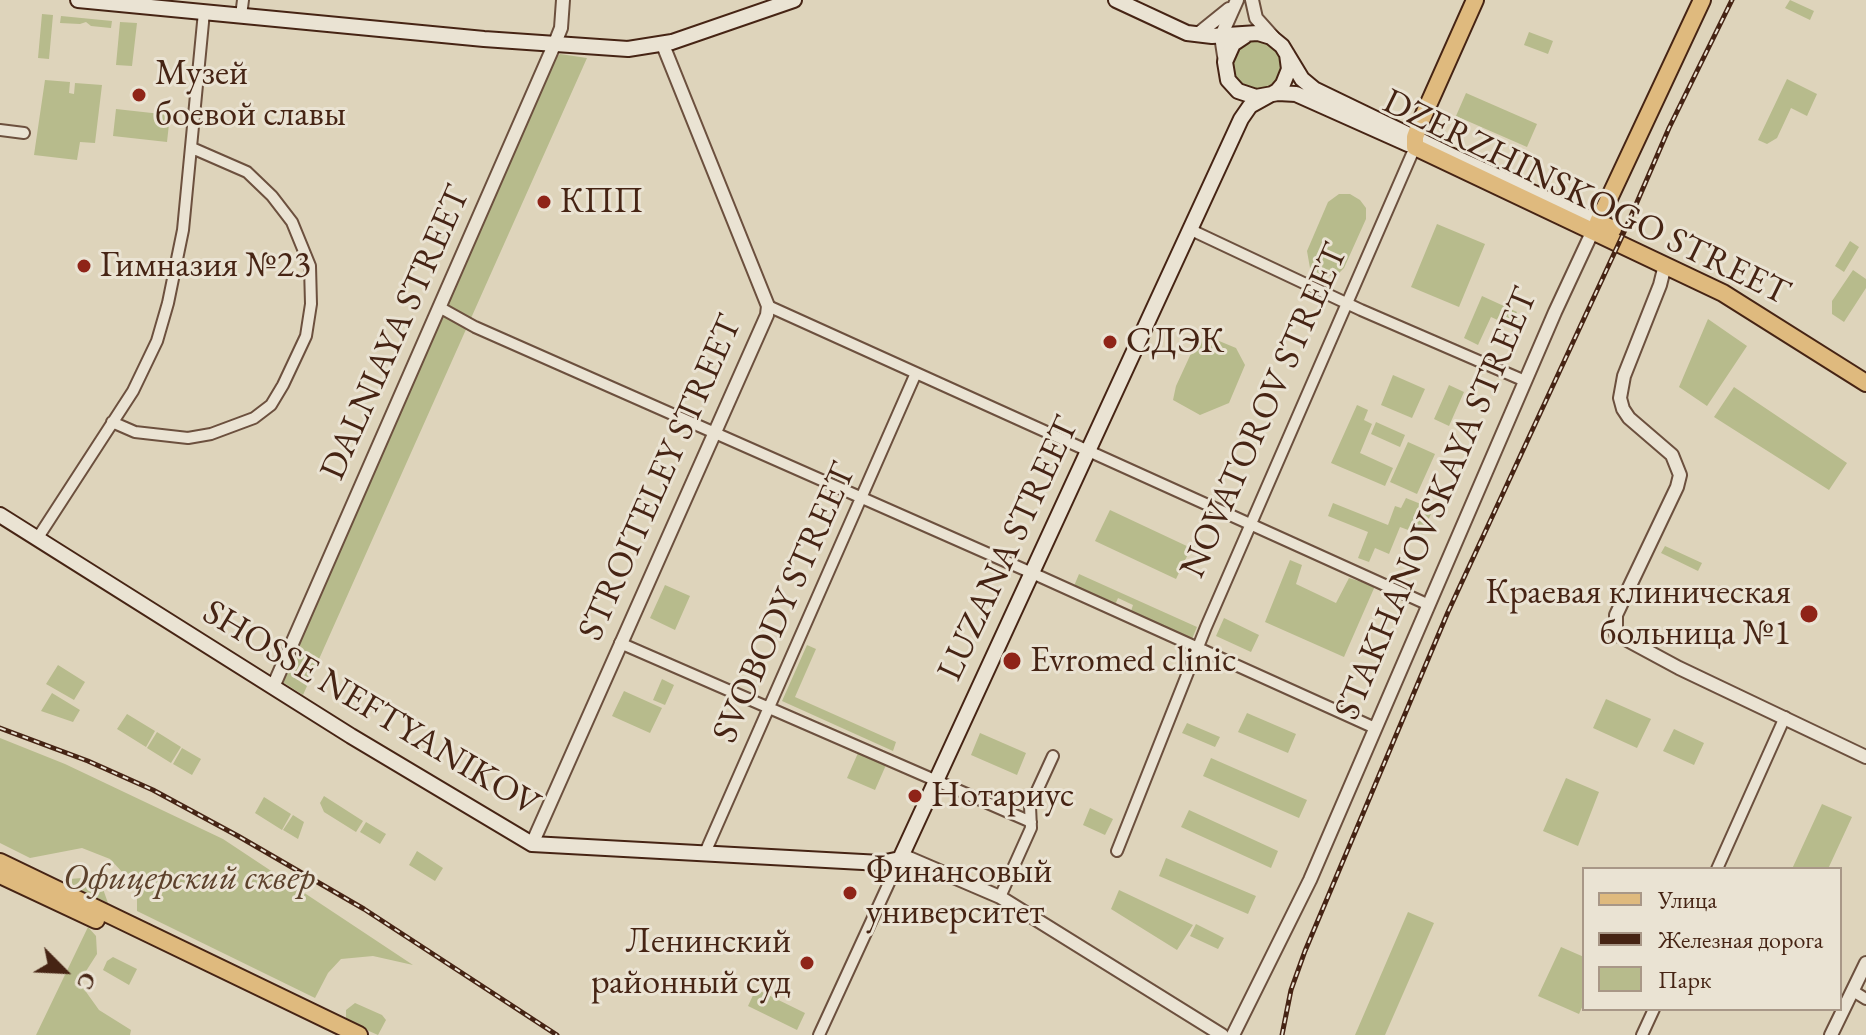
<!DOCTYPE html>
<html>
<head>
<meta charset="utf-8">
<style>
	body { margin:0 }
	#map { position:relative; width:1866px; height:1035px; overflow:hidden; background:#ded4bb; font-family:"EB Garamond",serif }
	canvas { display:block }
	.legend { position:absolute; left:1582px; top:867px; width:260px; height:144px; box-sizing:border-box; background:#eae3d3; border:2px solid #a89787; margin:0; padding:10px 14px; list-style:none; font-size:24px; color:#462414 }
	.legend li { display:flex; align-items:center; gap:16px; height:40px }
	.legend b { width:40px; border:2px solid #a89787 }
	.north { position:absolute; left:24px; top:931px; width:80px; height:80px; -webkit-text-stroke:6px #eae3d3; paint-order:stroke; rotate:114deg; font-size:22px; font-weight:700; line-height:32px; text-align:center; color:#462414 }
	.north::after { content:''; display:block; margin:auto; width:28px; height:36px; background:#462414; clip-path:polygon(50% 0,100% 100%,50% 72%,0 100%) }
</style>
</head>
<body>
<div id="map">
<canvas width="1866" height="1035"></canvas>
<ul class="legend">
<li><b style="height:10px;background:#dfba7e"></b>Улица</li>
<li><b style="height:10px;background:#462414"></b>Железная дорога</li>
<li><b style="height:22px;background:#b7bb8c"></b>Парк</li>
</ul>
<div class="north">С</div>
</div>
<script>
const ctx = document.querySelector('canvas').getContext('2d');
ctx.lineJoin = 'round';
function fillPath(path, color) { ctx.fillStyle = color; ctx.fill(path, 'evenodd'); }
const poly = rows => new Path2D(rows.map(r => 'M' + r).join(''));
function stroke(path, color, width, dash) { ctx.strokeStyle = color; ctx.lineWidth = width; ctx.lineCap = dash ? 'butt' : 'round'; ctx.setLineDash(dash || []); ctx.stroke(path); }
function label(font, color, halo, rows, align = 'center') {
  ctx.font = font + ' "EB Garamond",serif'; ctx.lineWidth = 6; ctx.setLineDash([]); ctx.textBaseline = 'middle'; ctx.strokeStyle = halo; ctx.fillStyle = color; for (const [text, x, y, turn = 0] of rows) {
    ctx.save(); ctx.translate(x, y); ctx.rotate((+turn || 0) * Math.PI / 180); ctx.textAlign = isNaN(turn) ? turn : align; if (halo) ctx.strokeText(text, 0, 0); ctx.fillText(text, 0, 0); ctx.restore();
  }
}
fillPath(poly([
	[1790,0,1814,11,1810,20,1785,8],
	[42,14,53,15,49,59,38,58],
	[61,16,112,21,111,28,91,26,86,22,80,24,60,23],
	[120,22,137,23,132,66,116,65],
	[1529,32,1553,41,1548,54,1524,45],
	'1233 65a24 24 0 1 1 48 0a24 24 0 1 1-48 0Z',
	[560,54,587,58,303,695,281,681,552,61],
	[1787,79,1817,94,1807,116,1791,108,1777,138,1767,144,1758,140],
	[45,80,70,82,69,93,74,94,75,83,102,85,95,143,80,142,77,160,34,155],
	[1466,93,1537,124,1527,147,1456,116],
	[116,109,170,115,167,142,113,136],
	[1339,194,1350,194,1360,200,1366,208,1366,219,1344,268,1337,275,1323,276,1310,268,1307,251,1328,202],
	[1437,224,1485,244,1459,307,1411,287],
	[1850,241,1859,247,1844,272,1835,266],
	[1853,270,1866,279,1866,288,1844,322,1832,314,1832,301],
	[1482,296,1517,312,1511,326,1491,317,1478,345,1464,338],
	[1708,319,1747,346,1707,406,1679,387],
	[1207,336,1236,348,1245,365,1229,403,1200,415,1173,400,1176,386,1194,347,1201,339],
	[1393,375,1425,389,1412,418,1381,405],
	[1449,385,1464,392,1449,426,1434,419],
	[1734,387,1847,463,1829,490,1714,417],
	[1357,405,1368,410,1364,420,1372,424,1360,453,1393,468,1385,486,1331,463],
	[1376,422,1405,435,1400,447,1371,434],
	[1408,442,1435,454,1417,494,1390,482],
	[1406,498,1433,509,1422,535,1400,527,1389,554,1375,548,1369,562,1358,558,1368,532,1328,516,1333,503,1388,525,1395,506,1401,508],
	[1110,510,1191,548,1176,579,1095,541],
	[1665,546,1702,563,1698,571,1661,553],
	[1290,560,1302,565,1296,584,1336,603,1349,578,1375,586,1344,657,1265,622],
	[1079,574,1197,627,1192,639,1131,611,1133,605,1118,598,1115,605,1074,586],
	[665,585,690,596,675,630,650,618],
	[1224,618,1259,635,1251,652,1216,636],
	[807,645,816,649,795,697,896,742,893,751,782,701],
	[58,665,85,682,74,700,46,684],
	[662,679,674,685,665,705,653,700],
	[624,691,662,708,650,733,612,716],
	[52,693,80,710,73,722,41,711],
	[1606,699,1651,719,1637,748,1593,728],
	[1247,713,1296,734,1288,753,1238,732],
	[127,714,155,731,146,747,117,729],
	[1187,723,1220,737,1215,747,1182,733],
	[1674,729,1704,743,1694,765,1663,751],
	[157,732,181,747,171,763,147,748],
	[980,733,1026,753,1017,775,971,755],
	[0,738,65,764,223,839,413,965,373,956,341,959,328,973,315,998,137,911,137,888,110,859,82,848,30,858,0,843],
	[182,748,201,759,192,775,173,764],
	[858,753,886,765,875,790,847,778],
	[1211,758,1307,800,1299,818,1203,776],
	[1566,778,1599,792,1578,846,1543,831],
	[324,796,363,821,356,832,324,812,320,803],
	[264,797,291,814,282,830,255,813],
	[1822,804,1852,817,1828,869,1792,869],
	[1090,808,1113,819,1105,835,1083,825],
	[1189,810,1278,851,1271,868,1181,827],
	[293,815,304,822,298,839,283,830],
	[366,822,386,834,380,844,360,832],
	[417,851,443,868,435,881,409,865],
	[1166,858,1256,896,1248,914,1159,876],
	[82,878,103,889,108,903,66,883,69,879],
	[1119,890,1193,925,1177,950,1111,909],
	[1408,912,1434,923,1385,1035,1355,1035],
	[1196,924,1224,938,1218,949,1190,936],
	[88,927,96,936,97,954,79,982,99,1010,131,1030,130,1035,36,1035],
	[1561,947,1584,957,1584,1003,1579,1014,1538,996],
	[113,957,137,969,129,985,103,970,107,961],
	[756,989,805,1013,797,1030,748,1006],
	[355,1003,382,1015,386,1020,378,1035,346,1021,346,1010]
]), '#b7bb8c');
const minor = poly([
	[241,16,243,0],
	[0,130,24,133],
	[1189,229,1361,310,1525,381],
	[768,306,1429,605],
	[439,307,475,327,1041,577,1375,728],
	[112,422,135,432,188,438,211,434,254,418,271,405,283,385,306,336,311,304,310,266,292,222,272,196,247,172,192,148],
	[37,539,133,391,157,341,168,303,183,230,204,12],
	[620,643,1031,822],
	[1117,851,1206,627,1415,147],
	[704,855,916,373],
	[1717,869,1785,717],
	[1000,897,1031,828,1030,806,1053,756],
	[1853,991,1866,999],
	[819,1035,900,859],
	[1642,1035,1654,1009]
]);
const tertiary = poly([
	[1252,0,1256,18,1273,37],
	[1198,34,1229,9],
	[1225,62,1221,36,1237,0],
	[1665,265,1660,285,1624,376,1620,398,1623,409,1629,418,1672,455,1680,475,1677,487,1616,615,1616,634,1679,668,1866,757],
	[273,687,555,43,561,28,563,0],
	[532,844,767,315,768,306,663,45],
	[900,859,909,858,1000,897,1222,1035],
	[1233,1035,1310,880,1555,312,1596,224],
	[1831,1035,1866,963]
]);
const secondary = poly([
	[78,0,484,39,628,49,672,42,794,0],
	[1116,0,1187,33,1212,36,1258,33,1271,37,1282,46,1302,79,1314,89,1461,160,1598,222],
	[1245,36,1233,44,1225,62,1228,80,1238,91,1256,97,1278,93,1296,94,1408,144],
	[0,515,351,736,532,844,881,863,900,859,1241,119,1250,106,1277,91,1283,84,1289,69,1287,54]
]);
const primary = poly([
	[1475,0,1421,121,1415,137,1415,147,1723,293,1866,383],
	[1613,229,1598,222,1702,0],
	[0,862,359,1035],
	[0,875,96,920]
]);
stroke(minor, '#6c503e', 14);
stroke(tertiary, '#6c503e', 16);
stroke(secondary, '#462414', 18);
stroke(primary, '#462414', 20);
stroke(minor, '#eae3d3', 10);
stroke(tertiary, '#eae3d3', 12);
stroke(secondary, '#eae3d3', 14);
stroke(primary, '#dfba7e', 16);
const rail = poly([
	[0,728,88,761,153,790,238,836,364,909,557,1035],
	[1282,1035,1291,990,1305,951,1448,612,1625,230,1669,128,1732,0]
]);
stroke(rail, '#462414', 5);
stroke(rail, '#eae3d3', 2, [6]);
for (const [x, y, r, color] of [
	[139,95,8,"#8f2418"],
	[544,202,8,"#8f2418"],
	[84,266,8,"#8f2418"],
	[1110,342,8,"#8f2418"],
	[1809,614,10,"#8f2418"],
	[1012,661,10,"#8f2418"],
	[915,796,8,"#8f2418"],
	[850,893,8,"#8f2418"],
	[807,963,8,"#8f2418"]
]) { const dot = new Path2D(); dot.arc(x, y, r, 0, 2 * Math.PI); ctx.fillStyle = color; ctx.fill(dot); stroke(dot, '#eae3d3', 3); }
label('36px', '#462414', '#eae3d3', [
	["Музей",155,74],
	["боевой славы",155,115],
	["КПП",560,202],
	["Гимназия №23",100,266],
	["СДЭК",1126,342],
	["Краевая клиническая",1791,593,"right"],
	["больница №1",1791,634,"right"],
	["Evromed clinic",1030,661],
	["Нотариус",931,796],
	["Финансовый",866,872],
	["университет",866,913],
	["Ленинский",791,942,"right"],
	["районный суд",791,983,"right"]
], 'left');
label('36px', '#462414', '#eae3d3', [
	["DZERZHINSKOGO STREET",1586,198,26],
	["DALNIAYA STREET",396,333,-66],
	["NOVATOROV STREET",1265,411,-66],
	["STROITELEY STREET",661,478,-66],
	["STAKHANOVSKAYA STREET",1437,504,-67],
	["LUZANA STREET",1009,549,-65],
	["SVOBODY STREET",785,603,-66],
	["SHOSSE NEFTYANIKOV",371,709,31]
]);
label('italic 36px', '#5d422c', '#eae3d3', [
	["Офицерский сквер",189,879]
]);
</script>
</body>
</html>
